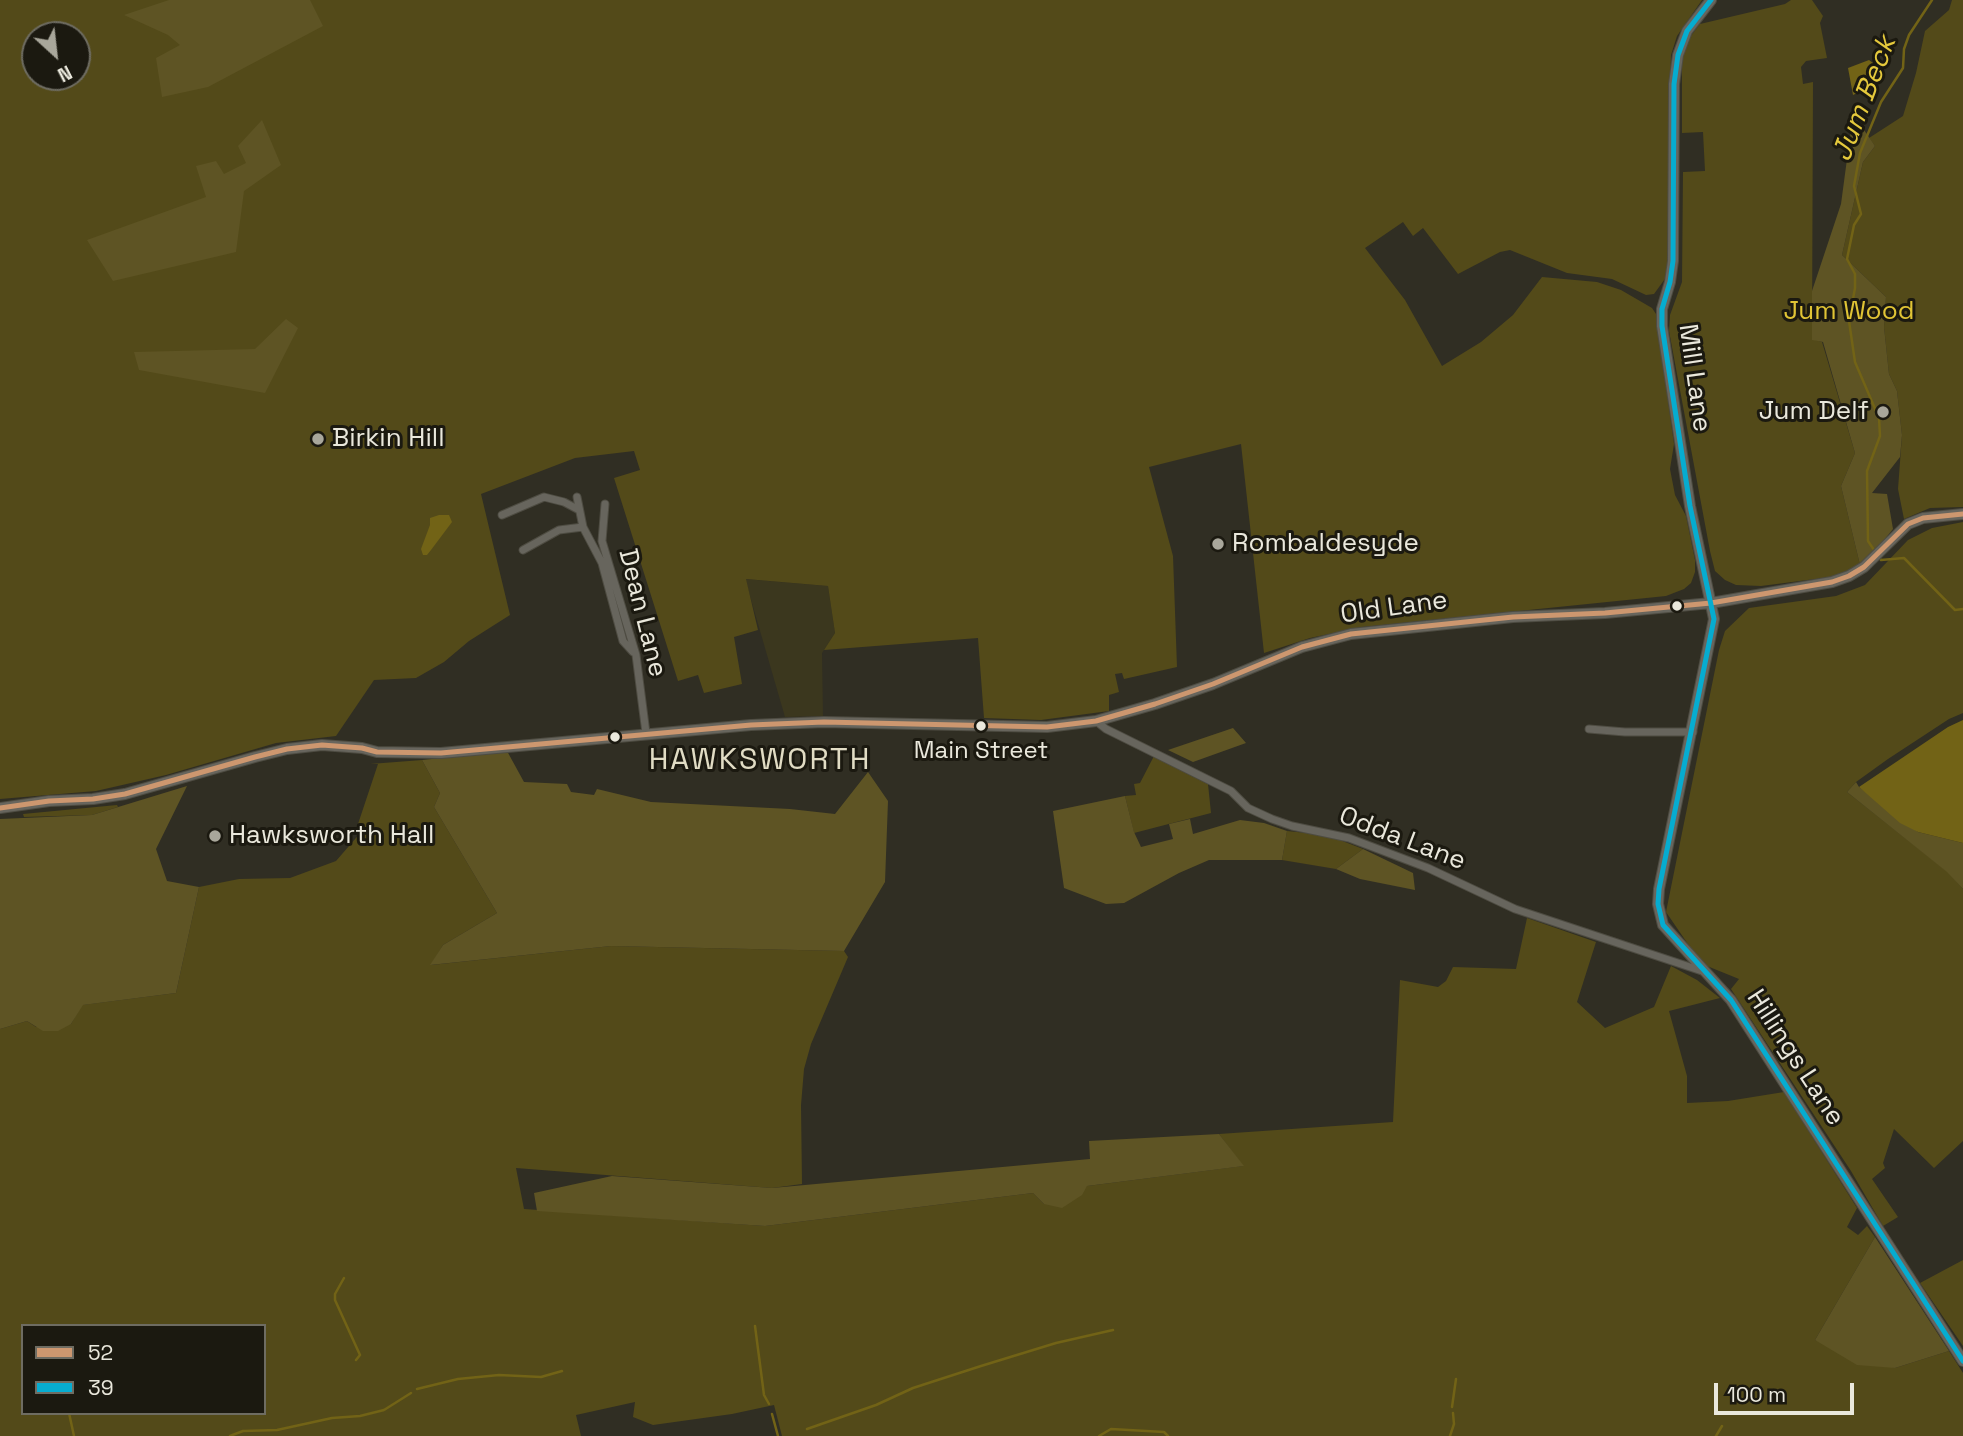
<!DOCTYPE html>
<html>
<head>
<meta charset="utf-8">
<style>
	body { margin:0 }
	#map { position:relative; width:1963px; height:1436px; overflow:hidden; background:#302e23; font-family:"Space Grotesk",sans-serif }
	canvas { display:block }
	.legend { position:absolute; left:21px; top:1324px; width:245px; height:91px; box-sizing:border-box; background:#1b1910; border:2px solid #6e6c62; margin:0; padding:9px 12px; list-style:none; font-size:21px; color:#eae8dc }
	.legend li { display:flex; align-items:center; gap:14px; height:35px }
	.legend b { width:35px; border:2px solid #6e6c62 }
	.north { position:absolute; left:21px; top:21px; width:70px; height:70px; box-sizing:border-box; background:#1b1910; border:2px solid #6e6c62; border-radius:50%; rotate:153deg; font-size:19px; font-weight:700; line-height:28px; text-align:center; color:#eae8dc }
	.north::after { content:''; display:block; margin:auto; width:24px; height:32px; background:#a9a79b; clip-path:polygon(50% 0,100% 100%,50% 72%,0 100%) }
	.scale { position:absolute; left:1714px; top:1383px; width:140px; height:32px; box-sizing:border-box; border:4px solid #eae8dc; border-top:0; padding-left:9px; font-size:21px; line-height:24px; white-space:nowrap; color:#eae8dc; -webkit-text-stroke:5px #1b1910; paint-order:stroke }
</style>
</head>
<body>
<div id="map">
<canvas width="1963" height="1436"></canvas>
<ul class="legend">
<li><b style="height:9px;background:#cd976f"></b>52</li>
<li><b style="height:9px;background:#06acd0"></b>39</li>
</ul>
<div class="north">N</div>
<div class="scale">100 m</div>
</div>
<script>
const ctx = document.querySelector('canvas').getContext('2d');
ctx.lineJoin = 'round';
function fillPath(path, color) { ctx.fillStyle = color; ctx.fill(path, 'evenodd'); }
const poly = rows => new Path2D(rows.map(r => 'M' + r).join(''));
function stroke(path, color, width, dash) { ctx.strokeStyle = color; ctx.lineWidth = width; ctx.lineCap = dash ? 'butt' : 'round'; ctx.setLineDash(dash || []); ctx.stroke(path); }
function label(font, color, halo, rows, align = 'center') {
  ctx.font = font + ' "Space Grotesk",sans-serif'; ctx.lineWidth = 6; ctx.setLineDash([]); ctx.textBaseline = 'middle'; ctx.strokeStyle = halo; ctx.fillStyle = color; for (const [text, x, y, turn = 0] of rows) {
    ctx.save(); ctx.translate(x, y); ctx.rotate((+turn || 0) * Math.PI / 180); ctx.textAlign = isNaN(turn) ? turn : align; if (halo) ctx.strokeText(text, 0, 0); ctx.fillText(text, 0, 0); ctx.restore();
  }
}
fillPath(poly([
	[745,579,828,586,835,633,822,653,823,716,785,717]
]), '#3b371e');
fillPath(poly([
	[0,0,1702,0,1677,36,1671,55,1668,151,1669,261,1667,276,1654,294,1646,295,1612,279,1567,273,1510,250,1500,252,1458,274,1423,228,1413,236,1403,222,1365,248,1405,300,1442,366,1481,342,1513,315,1542,277,1597,282,1621,290,1652,308,1656,314,1674,444,1670,469,1675,495,1686,516,1695,560,1695,572,1691,583,1684,589,1666,596,1362,627,1310,638,1264,653,1241,444,1149,467,1173,556,1177,667,1124,679,1122,673,1115,674,1119,692,1109,695,1109,711,1041,720,984,718,978,638,824,650,835,633,828,586,746,579,758,630,734,637,742,684,704,693,698,675,678,681,614,478,640,470,634,451,575,458,481,494,510,615,469,641,444,662,416,678,374,680,336,736,276,743,166,775,96,791,0,799],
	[35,35,77,35,77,77,35,77],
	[1791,0,1812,0,1823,16,1820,23,1827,58,1806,61,1801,67,1803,84,1813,82,1812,339,1822,342,1855,453,1841,486,1860,565,1848,573,1831,577,1761,586,1736,585,1725,580,1715,571,1710,551,1669,331,1670,315,1682,282,1683,172,1705,171,1703,132,1682,133,1682,58,1690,37,1700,24,1785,4],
	[1952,0,1963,0,1963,507,1930,508,1904,519,1898,489,1902,435,1897,391,1889,374,1884,327,1886,297,1842,255,1863,162,1875,146,1869,138,1903,116,1916,73,1925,31,1949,10],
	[1963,522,1963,713,1949,719,1888,759,1856,782,1847,792,1948,872,1963,889,1963,1141,1934,1168,1894,1129,1883,1163,1885,1168,1872,1179,1898,1217,1883,1226,1851,1171,1731,989,1739,979,1707,966,1692,950,1666,912,1719,650,1725,631,1749,608,1836,596,1865,585,1908,540,1932,528],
	[1154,756,1208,784,1211,813,1134,833,1125,796,1136,795,1134,784,1140,783],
	[422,760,440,793,434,807,497,913,443,945,431,965,611,946,844,951,848,957,811,1044,804,1069,801,1105,802,1184,772,1188,516,1168,524,1209,765,1226,1033,1193,1044,1204,1087,1186,1243,1166,1219,1134,1393,1122,1400,980,1438,987,1446,981,1453,967,1516,969,1527,918,1596,942,1577,1002,1605,1028,1654,1007,1671,966,1697,980,1720,998,1669,1011,1687,1076,1687,1103,1728,1101,1784,1092,1857,1208,1847,1227,1858,1235,1867,1226,1875,1237,1815,1340,1895,1368,1949,1351,1963,1373,1963,1436,782,1436,774,1405,732,1414,653,1425,633,1417,635,1402,576,1415,581,1436,0,1436,0,1029,27,1021,36,1027,71,1024,82,1005,176,993,199,887,239,879,290,878,336,861,362,831,358,824,378,764,370,764],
	[23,1326,264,1326,264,1413,23,1413],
	[117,805,118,807,92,815,24,817,23,814],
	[1287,831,1327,835,1363,849,1336,869,1282,860],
	[1963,1260,1963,1346,1920,1283]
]), '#534a19');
fillPath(poly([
	[169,0,310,0,323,26,208,87,162,97,156,58,180,45,168,35,124,15],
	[1853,114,1875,146,1863,162,1842,255,1886,297,1884,327,1889,374,1897,391,1902,435,1900,457,1872,493,1887,494,1893,529,1872,555,1860,565,1841,486,1855,453,1823,342,1812,340,1812,291,1841,204],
	[262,120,281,165,244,191,236,252,113,281,87,240,206,197,196,166,216,161,224,174,246,163,238,146],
	[286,319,298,328,265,393,139,370,134,352,255,349],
	[1233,728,1246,743,1193,762,1168,750],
	[507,751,524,782,567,784,571,792,594,795,597,789,651,802,790,809,835,814,868,772,888,801,885,882,844,951,611,946,430,965,443,945,497,913,434,807,440,793,422,760],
	[1856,782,1859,787,1918,832,1963,843,1963,889,1947,872,1847,792],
	[187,786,156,849,167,881,199,887,176,993,83,1005,71,1024,58,1031,43,1031,27,1021,0,1029,0,819,92,815],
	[1125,796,1134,832,1141,847,1173,839,1169,824,1190,819,1193,834,1240,820,1264,823,1287,831,1282,860,1209,860,1179,873,1124,903,1106,904,1064,888,1053,811],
	[1363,849,1413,873,1415,890,1360,879,1336,869],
	[1219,1134,1244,1166,1087,1186,1082,1195,1062,1208,1044,1204,1033,1193,765,1226,537,1211,534,1193,612,1176,772,1188,1090,1159,1089,1141],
	[1875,1237,1949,1351,1895,1368,1857,1365,1815,1340]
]), '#5e5424');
fillPath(poly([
	[1869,60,1881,69,1870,87,1853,95,1848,68],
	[439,515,449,515,452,522,431,550,427,555,423,555,421,549,430,525,430,518],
	[1963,720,1963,843,1918,832,1900,823,1859,787,1948,727]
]), '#726316');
stroke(poly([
	[1874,550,1868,541,1867,471,1880,436,1879,418,1855,362,1849,321,1855,288,1855,274,1847,259,1854,225,1861,214,1854,186,1860,153,1881,102,1903,68,1904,49,1909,35,1932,0],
	[1878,556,1881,560,1904,558,1955,610,1963,609],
	[344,1278,335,1294,335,1300,360,1355,356,1360],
	[755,1326,764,1395,769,1404],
	[417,1389,458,1379,499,1375,541,1377,562,1371],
	[1452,1407,1456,1379],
	[69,1413,74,1436],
	[772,1414,778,1436],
	[807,1429,876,1405,913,1388,981,1366,1056,1343,1113,1330],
	[230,1436,243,1431,277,1430,332,1418,360,1416,384,1410,411,1393],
	[1099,1436,1111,1429,1164,1432,1168,1436],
	[1450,1436,1454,1424,1453,1413],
	[1716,1436,1722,1426]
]), '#726316', 2.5);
const street = poly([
	[577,497,583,527,602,563,623,641,633,652],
	[605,504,602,541,636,655,646,733],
	[502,515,544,497,564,502,579,510],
	[523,550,559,530,583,527],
	[1096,721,1106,729,1231,791,1248,808,1272,819,1292,826,1349,838,1428,868,1515,909,1705,972],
	[1589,729,1625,732,1693,732]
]);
const secondary = poly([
	[1711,0,1687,31,1678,55,1674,84,1673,261,1670,282,1662,309,1662,326,1690,506,1714,619,1659,889,1658,904,1663,925,1731,1000,1963,1361],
	[0,808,49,801,93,799,125,794,255,757,287,749,322,745,362,748,377,752,441,753,751,725,824,722,1047,727,1096,721,1155,704,1213,684,1302,647,1351,634,1513,617,1605,613,1711,603,1832,582,1849,576,1864,567,1908,524,1923,518,1963,514]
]);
stroke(street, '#4e4c42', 9);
stroke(secondary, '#4e4c42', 12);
stroke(street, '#67655d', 7);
stroke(secondary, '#67655d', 10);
stroke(poly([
	[0,808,49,801,93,799,125,794,255,757,287,749,322,745,362,748,377,752,441,753,751,725,824,722,1047,727,1096,721,1155,704,1213,684,1302,647,1351,634,1513,617,1605,613,1711,603,1832,582,1849,576,1864,567,1908,524,1923,518,1963,514]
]), '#cd976f', 5);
stroke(poly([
	[1711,0,1687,31,1678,55,1674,84,1673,261,1670,282,1662,309,1662,326,1690,506,1714,619,1659,889,1658,904,1663,925,1731,1000,1963,1361]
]), '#06acd0', 5);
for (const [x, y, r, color] of [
	[1883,412,7,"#a9a79b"],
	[318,439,7,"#a9a79b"],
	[1218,544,7,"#a9a79b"],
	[1677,606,6,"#eae8dc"],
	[981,726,6,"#eae8dc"],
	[615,737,6,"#eae8dc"],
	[215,836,7,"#a9a79b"]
]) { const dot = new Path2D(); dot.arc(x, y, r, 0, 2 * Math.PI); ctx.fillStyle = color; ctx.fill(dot); stroke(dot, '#1b1910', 2.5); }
label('24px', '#eae8dc', '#1b1910', [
	["Main Street",981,751]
]);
label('26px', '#e0c435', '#1b1910', [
	["Jum Wood",1849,312]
]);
label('26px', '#eae8dc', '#1b1910', [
	["Mill Lane",1694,378,82],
	["Old Lane",1394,608,-8],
	["Dean Lane",642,613,76],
	["Odda Lane",1402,839,21],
	["Hillings Lane",1795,1058,57]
]);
label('26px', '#eae8dc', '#1b1910', [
	["Jum Delf",1869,412,"right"],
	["Birkin Hill",332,439],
	["Rombaldesyde",1232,544],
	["Hawksworth Hall",229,836]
], 'left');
label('italic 28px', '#e5c93c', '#1b1910', [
	["Jum Beck",1865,99,-69]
]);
ctx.letterSpacing = '2px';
label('30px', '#e1dcc4', '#1b1910', [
	["HAWKSWORTH",760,761]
]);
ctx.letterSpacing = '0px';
</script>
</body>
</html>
